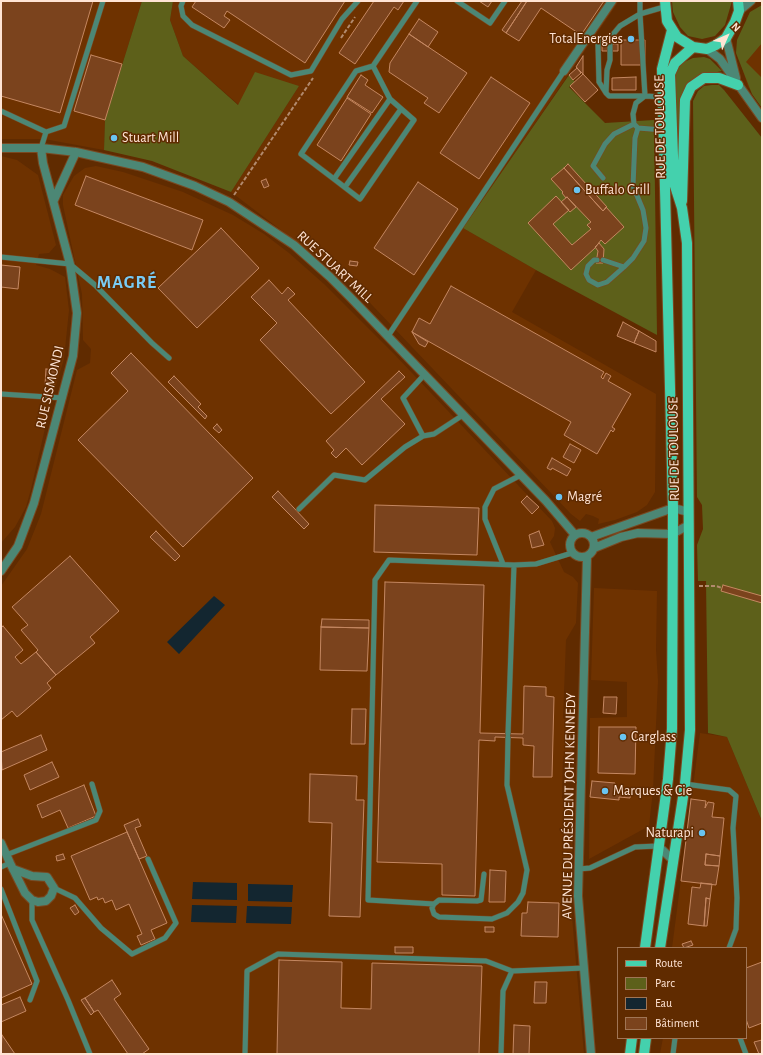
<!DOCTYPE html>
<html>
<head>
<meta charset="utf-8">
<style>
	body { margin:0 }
	#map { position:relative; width:763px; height:1055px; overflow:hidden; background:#602b00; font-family:"Alegreya Sans",sans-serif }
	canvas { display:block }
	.frame { position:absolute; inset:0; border:2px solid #ffe4d4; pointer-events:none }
	.legend { position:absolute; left:617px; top:947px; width:130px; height:92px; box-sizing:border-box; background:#602b00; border:1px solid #a07555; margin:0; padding:5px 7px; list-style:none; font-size:12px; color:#ffe4d4 }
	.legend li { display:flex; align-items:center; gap:8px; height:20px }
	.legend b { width:20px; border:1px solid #a07555 }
	.north { position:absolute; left:707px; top:16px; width:40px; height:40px; -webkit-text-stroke:3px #602b00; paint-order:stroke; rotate:45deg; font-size:11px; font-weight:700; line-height:16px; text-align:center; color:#ffe4d4 }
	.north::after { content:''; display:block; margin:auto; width:14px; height:18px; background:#ffe4d4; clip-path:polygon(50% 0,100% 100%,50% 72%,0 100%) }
</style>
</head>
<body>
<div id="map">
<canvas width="763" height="1055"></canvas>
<div class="frame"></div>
<ul class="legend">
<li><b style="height:5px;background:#44d1ad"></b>Route</li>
<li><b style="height:11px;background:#5d601a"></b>Parc</li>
<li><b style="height:11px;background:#132630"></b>Eau</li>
<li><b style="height:11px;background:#7b431d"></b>Bâtiment</li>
</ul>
<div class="north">N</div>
</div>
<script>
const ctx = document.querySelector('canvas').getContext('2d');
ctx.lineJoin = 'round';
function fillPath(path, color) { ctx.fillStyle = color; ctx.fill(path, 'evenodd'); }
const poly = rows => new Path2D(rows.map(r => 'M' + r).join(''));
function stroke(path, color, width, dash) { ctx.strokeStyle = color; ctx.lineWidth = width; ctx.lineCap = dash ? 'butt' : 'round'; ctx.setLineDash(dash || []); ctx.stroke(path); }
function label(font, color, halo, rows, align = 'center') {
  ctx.font = font + ' "Alegreya Sans",sans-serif'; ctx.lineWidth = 3; ctx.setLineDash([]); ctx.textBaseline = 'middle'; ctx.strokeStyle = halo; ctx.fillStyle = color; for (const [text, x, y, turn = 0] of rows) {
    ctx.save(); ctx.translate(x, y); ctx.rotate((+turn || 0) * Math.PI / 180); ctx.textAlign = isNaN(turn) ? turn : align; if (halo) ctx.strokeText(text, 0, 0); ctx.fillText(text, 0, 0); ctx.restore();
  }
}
fillPath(poly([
	[1,1,142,1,105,120,104,150,44,139,1,139],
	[173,1,619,1,463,228,536,270,512,312,656,394,655,492,647,505,637,512,615,520,598,524,599,519,593,516,586,514,580,521,571,514,353,285,231,192,299,86,239,105,183,56,170,20],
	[762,17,762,104,748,87,740,61],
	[1,156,17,160,38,175,56,245,49,253,39,254,36,265,50,269,65,277,69,310,64,359,52,398,31,489,26,507,15,527,1,543],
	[96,166,123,172,183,192,233,215,264,234,289,253,324,284,395,355,552,521,555,528,554,536,550,542,564,572,573,577,578,583,576,623,566,640,563,718,574,724,572,752,563,756,562,798,574,814,570,894,584,1054,1,1054,1,586,27,549,41,514,77,370,90,363,91,349,83,340,82,294,63,205,63,195,74,176,85,168],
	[594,588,657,591,656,650,658,681,653,790,649,826,589,859,590,718,627,717,627,682,591,680],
	[700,733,727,737,762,821,762,1054,660,1054,663,1038,746,1038,746,948,672,948]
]), '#6e3200');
fillPath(poly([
	[142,1,173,1,170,20,183,56,238,105,255,72,299,86,231,192,152,161,104,150,105,120],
	[672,1,732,1,725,25,715,36,702,39,688,36,680,27,673,12],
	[762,5,762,43,746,62,762,78,762,108,752,94,736,53,737,40,750,12],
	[704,57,710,59,722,71,703,75,689,82,680,184,676,169,673,83,675,70,682,63,693,58],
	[569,75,575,82,569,87,605,123,654,120,657,335,536,270,463,228],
	[712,85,719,85,724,90,762,138,762,821,727,737,708,733,706,581,698,581,697,545,703,529,702,505,697,497,693,101,698,91,704,86]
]), '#5d601a');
fillPath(poly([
	[214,596,225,605,179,654,167,642],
	[193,882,237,883,237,900,192,899],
	[248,884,293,885,292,902,248,901],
	[192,905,237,906,236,923,191,922],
	[247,906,292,907,291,924,246,923]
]), '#132630');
const building = poly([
	[1,1,93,1,60,113,1,96,1,1],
	[196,1,345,1,305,63,227,11,224,16,230,20,224,28,192,7,196,1],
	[374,1,404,1,398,10,394,7,355,64,339,53,374,1],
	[479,1,492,1,488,7,479,1],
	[522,1,527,1,506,33,502,30,522,1],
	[527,1,604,1,581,35,541,8,519,41,506,33,527,1],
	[419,19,438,32,428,47,409,34,419,19],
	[409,34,467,73,439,113,424,103,428,98,389,72,390,63,409,34],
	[621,40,645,40,645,65,621,65,621,40],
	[602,44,618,44,618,51,602,51,602,44],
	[91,55,122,64,105,120,74,111,91,55],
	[583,56,583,74,598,90,585,102,570,86,583,74,576,67,583,56],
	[577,68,581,73,573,80,569,75,577,68],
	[361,75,368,80,365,85,383,97,372,113,347,97,361,75],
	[491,77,530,103,479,179,440,153,491,77],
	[636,77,636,90,612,90,612,78,636,77],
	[347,98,371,114,341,161,317,145,347,98],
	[568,164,607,207,603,211,564,168,568,164],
	[564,168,603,211,606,207,624,227,605,244,601,240,595,248,571,270,528,223,556,196,569,210,553,224,572,245,591,229,587,225,591,222,567,197,566,198,562,193,563,192,551,179,564,168],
	[86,176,203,220,192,250,75,205,86,176],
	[266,179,269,186,264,188,261,181,266,179],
	[418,182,458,209,414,275,374,248,418,182],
	[567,197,576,207,570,212,561,202,567,197],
	[221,228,259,268,197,328,158,288,221,228],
	[599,243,604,249,603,263,596,263,598,251,595,247,599,243],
	[350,261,358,262,357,266,349,265,350,261],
	[1,265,20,267,18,289,1,287,1,265],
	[269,280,282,294,288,287,295,294,288,300,365,382,331,414,260,340,277,323,251,297,269,280],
	[451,286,604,372,601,377,603,379,606,373,611,376,608,381,631,394,612,427,615,429,613,432,611,430,597,454,564,435,571,422,412,332,419,318,430,324,451,286],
	[623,322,639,331,634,343,617,336,623,322],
	[639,331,656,341,656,352,634,343,639,331],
	[412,332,428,342,425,347,419,344,412,332],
	[131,353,253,478,183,547,78,440,128,391,111,373,131,353],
	[46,369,56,370,54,386,45,385,46,369],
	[399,371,405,377,381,399,405,424,362,465,346,448,336,458,331,453,334,450,326,441,399,371],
	[174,376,201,404,198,407,207,416,205,419,168,382,174,376],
	[217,424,222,430,219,433,213,428,217,424],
	[570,444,581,450,574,463,563,457,570,444],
	[552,458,571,469,567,476,552,468,551,470,547,468,552,458],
	[278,491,309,524,304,529,272,497,278,491],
	[527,496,539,507,532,514,521,502,527,496],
	[375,505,479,508,477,555,374,552,375,505],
	[156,531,180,556,175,561,150,537,156,531],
	[539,531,544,545,532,548,529,535,539,531],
	[70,556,119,611,90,637,95,643,56,675,36,652,38,650,21,630,28,625,12,607,70,556],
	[385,582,484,585,480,733,523,734,524,686,546,687,546,696,554,697,552,777,533,777,534,746,523,745,523,738,495,737,495,741,479,740,475,896,442,895,442,864,377,862,385,582],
	[723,585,762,596,762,603,721,591,723,585],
	[322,619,369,620,369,628,321,627,322,619],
	[3,626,23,650,15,657,21,664,36,652,56,675,47,683,51,688,22,713,17,717,12,711,1,720,1,628,3,626],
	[321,627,369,628,367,671,320,670,321,627],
	[604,697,617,697,616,714,603,713,604,697],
	[352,709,366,709,365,744,351,744,352,709],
	[599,727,636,727,635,774,598,773,599,727],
	[41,735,47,750,2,770,1,752,41,735],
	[52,762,59,777,30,790,24,775,52,762],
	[310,774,357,776,356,800,364,800,360,917,329,916,332,823,309,822,310,774],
	[592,781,615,783,614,787,631,791,630,798,619,797,619,800,590,797,592,781],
	[84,785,96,816,68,828,60,810,42,818,37,805,84,785],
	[691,799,706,801,705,808,708,802,714,803,712,817,724,818,720,856,706,854,705,865,719,866,716,885,681,881,691,799],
	[138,819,141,826,135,828,147,856,139,859,124,825,138,819],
	[127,832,167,923,151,930,155,939,141,945,137,936,142,934,129,904,116,910,112,900,105,903,103,898,98,900,97,897,90,900,71,856,127,832],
	[63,854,65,859,57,861,56,856,63,854],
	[706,854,720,856,719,866,705,865,706,854],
	[490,870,506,871,505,902,489,902,490,870],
	[701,883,712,884,710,899,706,898,704,926,688,924,692,887,700,888,701,883],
	[706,898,710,899,707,926,704,926,706,898],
	[528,902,559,903,558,937,521,936,522,913,527,913,528,902],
	[75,905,79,912,75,915,70,908,75,905],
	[1,914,32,984,1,998,1,914],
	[485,927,494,927,494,932,485,932,485,927],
	[691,941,693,945,684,948,682,944,691,941],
	[395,947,413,947,413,953,395,953,395,947],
	[279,960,342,962,341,1008,371,1009,372,963,482,966,479,1054,277,1054,279,960],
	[762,962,762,1023,749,1028,746,1019,746,968,762,962],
	[112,980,121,994,114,999,149,1049,142,1054,128,1054,98,1010,94,1012,85,998,112,980],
	[535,982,547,982,546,1003,534,1003,535,982],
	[20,997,26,1011,1,1022,1,1005,20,997],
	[85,998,94,1012,91,1015,81,1000,85,998],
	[514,1025,530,1026,529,1054,513,1054,514,1025],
	[2,1035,15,1054,1,1054,2,1035],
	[762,1040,762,1054,759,1054,754,1042,762,1040]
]);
fillPath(building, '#7b431d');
stroke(building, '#c48761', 1);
const service = poly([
	[183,1,181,6,183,16,192,25,291,75,311,71,342,19,358,1],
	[457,1,490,23,505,1],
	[640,1,640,14,620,26,610,38,610,60,607,70,606,93,609,96,645,96],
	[606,93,599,82,598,45,602,40,610,38],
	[645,96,636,103,633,114,634,124,638,128,663,130],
	[663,97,645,96,640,14,664,7],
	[390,99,334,179,360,199,414,120,390,99,373,66,417,1],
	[1,111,46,132,64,126,103,1],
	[41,148,46,132],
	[603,178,593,166,605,144,614,134,634,124],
	[334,179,301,154,356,71,373,66],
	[345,187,401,109],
	[1,257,70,264,95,285,152,343,169,358],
	[597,260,594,260,588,266,586,274,589,280,598,285,607,282,624,267,603,260],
	[624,267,633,258,644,241,646,228,643,210,633,186,635,138,638,128],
	[388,336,564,71],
	[1,394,63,398],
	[423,436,434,434,463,415],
	[299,509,334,475,365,480,405,447,423,436,403,398,425,374],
	[503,564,485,519,485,507,494,489,521,475],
	[508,734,514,565],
	[685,784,729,790,736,796,733,828,737,898,736,929,729,948],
	[6,855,96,820,100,811,92,784],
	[1,867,10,863],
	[579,869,590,868,635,847,658,846],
	[484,874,481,900,477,901,439,900,434,904,432,908,434,914,439,917,492,919,507,913,518,902,523,893,527,870,507,785,508,737],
	[54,888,75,898,101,928,132,954,165,938,176,923,148,859],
	[1,889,37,981,30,1000],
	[32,900,32,920,68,1000,90,1054],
	[434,904,368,900,375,580,389,560,514,565,536,564,572,553],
	[740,1038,746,1054],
	[245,1054,247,971,278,954,486,961,512,971,584,968],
	[501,1054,503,991,512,971],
	[673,1054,675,1038]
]);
const minor = poly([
	[726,38,736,78],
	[707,49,720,59,762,118],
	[564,71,612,1],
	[1,148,41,148,76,152,143,167,195,186,229,202,294,245,330,277,351,298,546,501,575,535],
	[54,200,76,152],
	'570 545a12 12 0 1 1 24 0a12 12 0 1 1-24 0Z',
	[591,537,673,508,689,512],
	[594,548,621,537,638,533,672,534,689,525],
	[587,557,578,896,591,1054],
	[1,571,18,546,34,503,73,356,77,313,70,264,43,163,41,148],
	[1,843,10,863,25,893,32,900,38,902,46,901,51,896,54,888,47,877,32,876,13,869],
	[658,846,673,860]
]);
const tertiary = poly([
	[739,11,751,1]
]);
const primary = poly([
	[665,1,667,21,677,37,693,47,707,49,716,45,726,38,735,22,739,11,738,1],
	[682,201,685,100,691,87,704,78,719,78,738,85],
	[645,948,668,779,672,729,673,508,662,69,672,30],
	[660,948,685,784,690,730,687,243,682,208,674,183,670,74,675,63,693,47],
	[630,1054,632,1038],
	[644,1054,646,1038]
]);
stroke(service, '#794922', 6);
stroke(minor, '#794922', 10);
stroke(tertiary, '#794922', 10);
stroke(primary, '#794922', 12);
stroke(poly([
	[341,38,355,17],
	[234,195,313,78],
	[699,586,716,586,722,588]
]), '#b28a6d', 2, [4, 2]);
stroke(service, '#4c8775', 5);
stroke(minor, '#4c8775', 8);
stroke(tertiary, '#4c8775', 8);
stroke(primary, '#44d1ad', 10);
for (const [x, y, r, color] of [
	[631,39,4,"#69c4f1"],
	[114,138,4,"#69c4f1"],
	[577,190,4,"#69c4f1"],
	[559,497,4,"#69c4f1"],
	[623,737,4,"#69c4f1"],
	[605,791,4,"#69c4f1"],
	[702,833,4,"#69c4f1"]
]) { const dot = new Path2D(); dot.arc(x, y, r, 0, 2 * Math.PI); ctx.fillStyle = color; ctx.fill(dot); stroke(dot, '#602b00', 1.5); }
label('14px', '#ffe4d4', '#602b00', [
	["TotalEnergies",623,39,"right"],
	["Stuart Mill",122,138],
	["Buffalo Grill",585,190],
	["Magré",567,497],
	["Carglass",631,737],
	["Marques & Cie",613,791],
	["Naturapi",694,833,"right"]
], 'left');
label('14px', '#ffe4d4', '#602b00', [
	["RUE DE TOULOUSE",660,127,-91],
	["RUE STUART MILL",335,267,43],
	["RUE SISMONDI",50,387,-77],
	["RUE DE TOULOUSE",674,449,-91],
	["AVENUE DU PRÉSIDENT JOHN KENNEDY",569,806,-89]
]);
ctx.letterSpacing = '1px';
label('bold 18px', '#78cbf5', '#602b00', [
	["MAGRÉ",127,283]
]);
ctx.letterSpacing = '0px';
</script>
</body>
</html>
